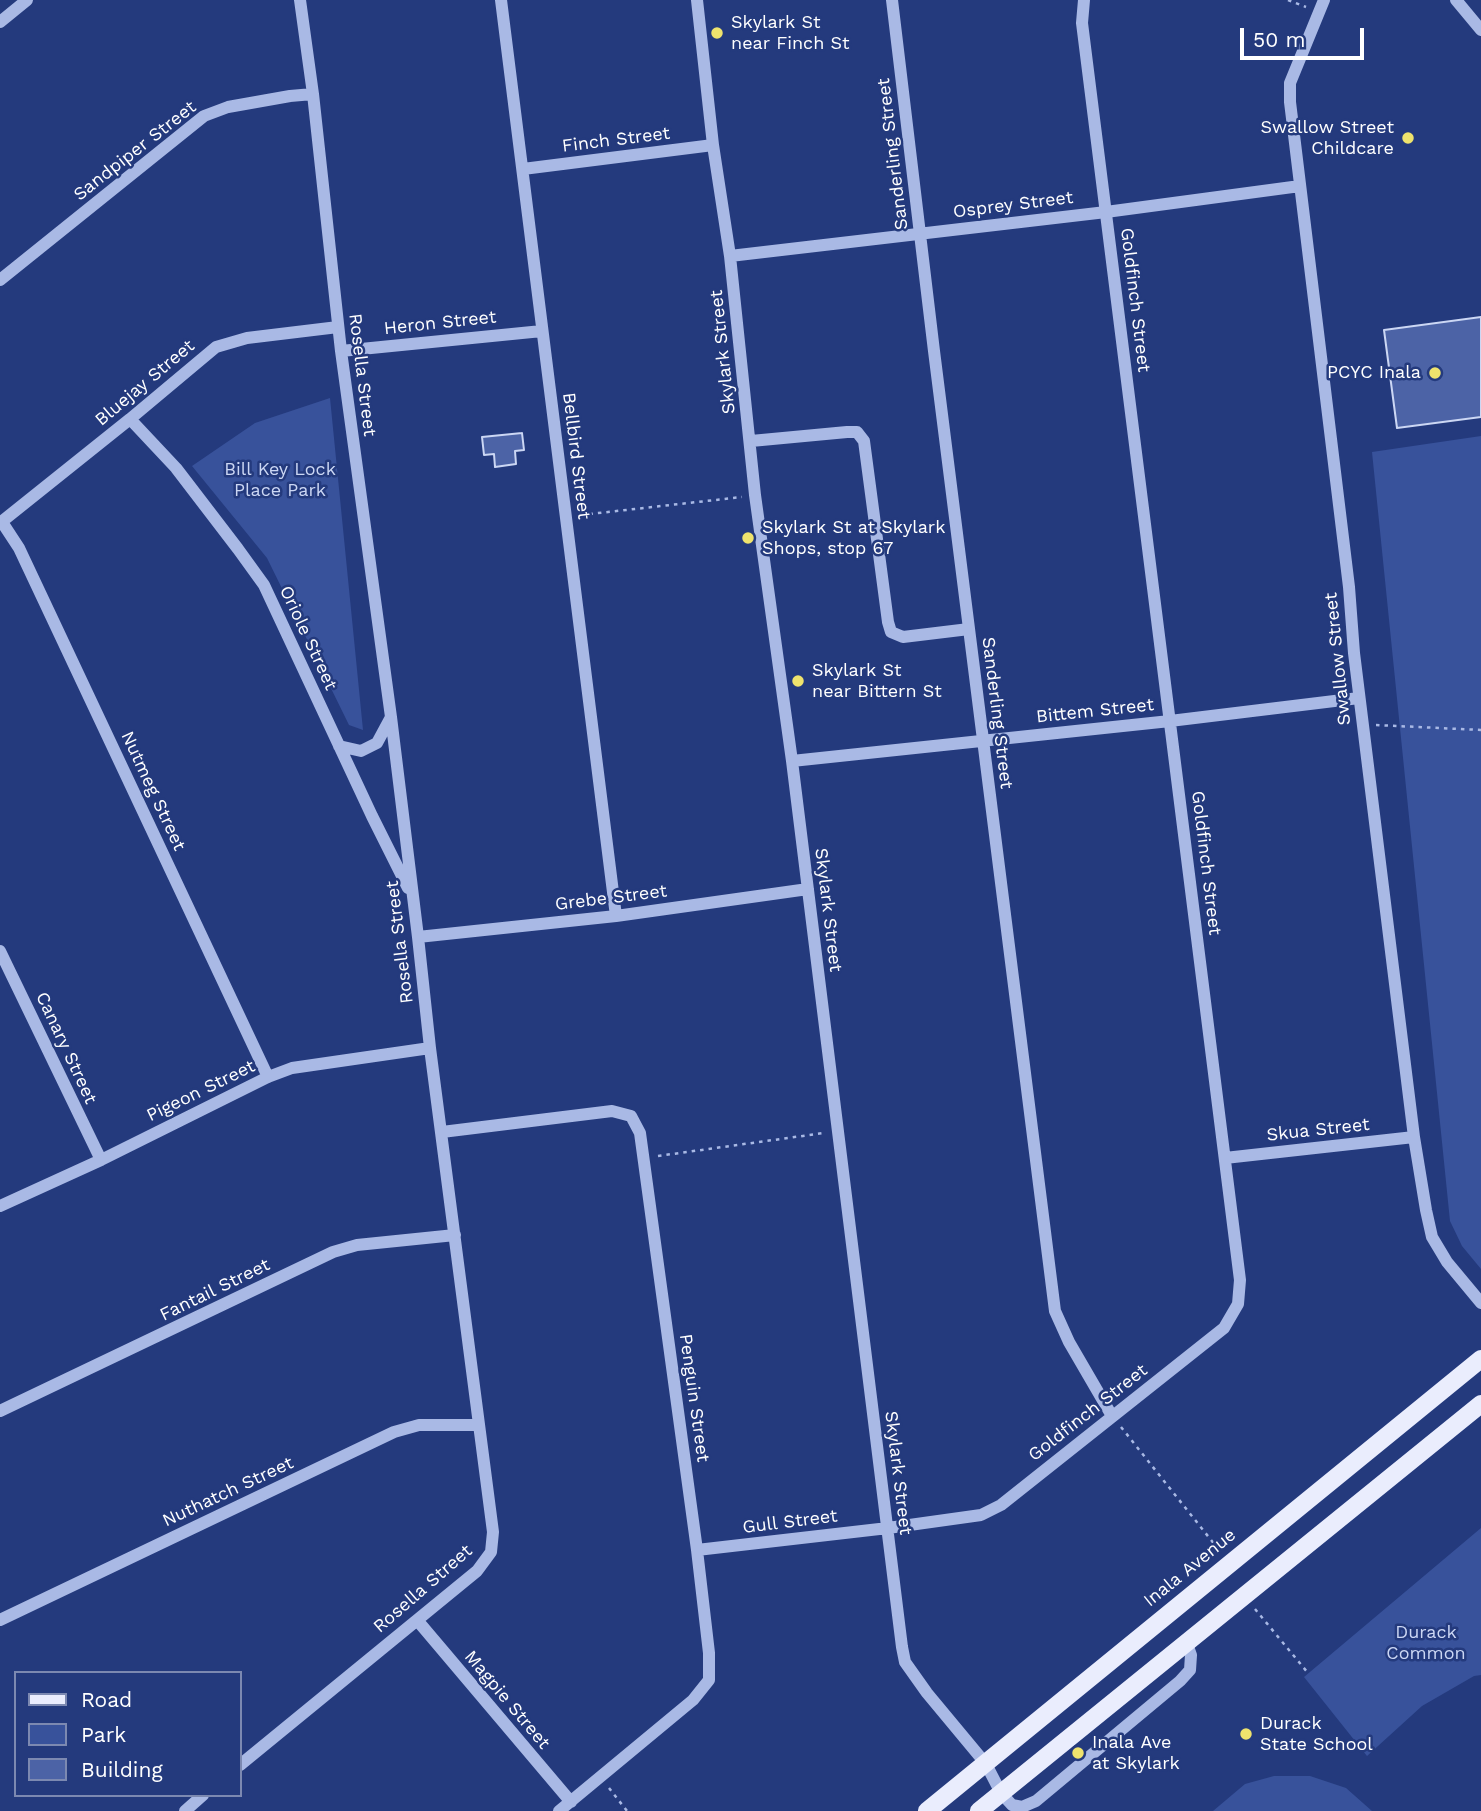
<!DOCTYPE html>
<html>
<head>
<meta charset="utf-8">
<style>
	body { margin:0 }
	#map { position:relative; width:1481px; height:1811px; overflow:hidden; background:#243a7d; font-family:"Work Sans",sans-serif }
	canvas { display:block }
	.legend { position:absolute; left:14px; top:1671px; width:228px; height:126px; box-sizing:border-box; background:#243a7d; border:2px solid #7c89b1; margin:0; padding:9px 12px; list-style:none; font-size:21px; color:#fff }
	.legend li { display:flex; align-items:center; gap:14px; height:35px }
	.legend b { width:35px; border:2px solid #7c89b1 }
	.scale { position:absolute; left:1240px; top:28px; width:124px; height:32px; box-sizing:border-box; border:4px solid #fff; border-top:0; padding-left:9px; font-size:21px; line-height:24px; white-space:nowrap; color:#fff; -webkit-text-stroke:5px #243a7d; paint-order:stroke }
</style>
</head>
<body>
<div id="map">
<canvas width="1481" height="1811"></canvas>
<ul class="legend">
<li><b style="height:9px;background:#eaedfd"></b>Road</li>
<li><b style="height:19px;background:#38529b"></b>Park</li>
<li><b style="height:19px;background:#4c63a6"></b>Building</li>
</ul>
<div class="scale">50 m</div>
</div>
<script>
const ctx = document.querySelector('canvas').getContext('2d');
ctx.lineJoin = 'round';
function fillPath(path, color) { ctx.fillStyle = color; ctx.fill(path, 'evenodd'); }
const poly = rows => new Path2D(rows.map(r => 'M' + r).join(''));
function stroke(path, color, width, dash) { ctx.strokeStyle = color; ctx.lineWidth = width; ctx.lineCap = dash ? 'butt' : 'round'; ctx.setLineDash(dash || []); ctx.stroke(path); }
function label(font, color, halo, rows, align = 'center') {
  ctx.font = font + ' "Work Sans",sans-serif'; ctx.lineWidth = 5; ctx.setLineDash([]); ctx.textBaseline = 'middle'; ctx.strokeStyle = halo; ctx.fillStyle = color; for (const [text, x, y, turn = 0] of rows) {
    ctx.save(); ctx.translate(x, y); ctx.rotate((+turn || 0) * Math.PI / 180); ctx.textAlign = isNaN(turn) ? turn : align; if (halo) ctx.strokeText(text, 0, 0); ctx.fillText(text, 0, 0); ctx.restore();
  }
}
fillPath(poly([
	[330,398,363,730,349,725,267,558,192,466,255,423],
	[1481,436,1481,1269,1462,1246,1450,1221,1372,452],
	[1481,1528,1481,1675,1474,1676,1422,1706,1367,1756,1304,1677],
	[1274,1776,1310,1776,1346,1788,1372,1811,1213,1811,1245,1784]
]), '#38529b');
const building = poly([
	[1481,317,1481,417,1397,428,1384,330,1481,317],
	[522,433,524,450,515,451,516,464,495,467,494,454,484,455,482,437,522,433]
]);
fillPath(building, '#4c63a6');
stroke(building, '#ccd7f4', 2);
stroke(poly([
	[1288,0,1306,7],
	[581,515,742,497],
	[1376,725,1481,730],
	[658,1156,824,1133],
	[1121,1427,1219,1550],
	[1255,1609,1308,1673],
	[609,1788,627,1811]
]), '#a9b9e5', 2.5, [3.5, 5]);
stroke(poly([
	[501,0,616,916],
	[697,0,713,145,730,256,755,495,792,761,902,1647,905,1662,927,1693,986,1764,1001,1793,1012,1805,1022,1807,1036,1801,1180,1681,1190,1670,1191,1655,1187,1644],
	[892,0,934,351,1055,1311,1069,1342,1112,1416],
	[1324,0,1290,83,1290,102,1349,587,1354,653,1414,1137,1426,1210,1432,1237,1447,1262,1481,1303],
	[1456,0,1481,30],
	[0,22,27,0],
	[523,169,713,145],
	[730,256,1106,212,1300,186],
	[0,280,204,116,228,107,290,96,313,94],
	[341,351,542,331],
	[130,419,176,468,238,549,264,585,372,816,408,888],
	[751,441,847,432,857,432,864,441,888,622,891,632,903,637,969,629],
	[2,522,19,548,268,1077],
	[0,523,130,419,216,347,247,338,338,327],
	[339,746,361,751,377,743,391,717],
	[792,761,1170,721,1359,698],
	[418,937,616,916,808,889],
	[0,951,101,1160],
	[442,1132,612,1111,631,1116,640,1133,697,1550,709,1653,709,1680,693,1700,559,1811],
	[1225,1158,1414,1137],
	[0,1206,101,1160,268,1077,292,1068,430,1048],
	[0,1411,333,1252,357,1245,455,1235],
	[697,1550,888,1528,981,1515,1001,1505,1224,1328,1238,1304,1240,1280,1082,23,1084,0],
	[0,1620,394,1432,419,1425,478,1425],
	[417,1620,571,1802],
	[240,1765,477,1571,491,1552,493,1532,430,1048,418,937,391,717,341,351,313,94,300,0],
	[185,1811,203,1795]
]), '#a9b9e5', 12);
stroke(poly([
	[927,1811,1481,1359],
	[979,1811,1481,1404]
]), '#eaedfd', 18);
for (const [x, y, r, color] of [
	[717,33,7,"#efe36d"],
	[1408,138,7,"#efe36d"],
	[1435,373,7,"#efe36d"],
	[748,538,7,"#efe36d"],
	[798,681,7,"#efe36d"],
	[1246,1734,7,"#efe36d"],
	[1078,1753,7,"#efe36d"]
]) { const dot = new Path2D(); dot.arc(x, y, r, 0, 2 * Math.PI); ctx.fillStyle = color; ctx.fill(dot); stroke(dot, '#243a7d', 2.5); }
label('18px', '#fff', '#243a7d', [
	["Skylark St",731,23],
	["near Finch St",731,44],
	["Swallow Street",1394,128,"right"],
	["Childcare",1394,149,"right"],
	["PCYC Inala",1421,373,"right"],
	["Skylark St at Skylark",762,528],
	["Shops, stop 67",762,549],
	["Skylark St",812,671],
	["near Bittern St",812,692],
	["Durack",1260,1724],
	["State School",1260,1745],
	["Inala Ave",1092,1743],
	["at Skylark",1092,1764]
], 'left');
label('18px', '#fff', '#243a7d', [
	["Finch Street",616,140,-7],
	["Sandpiper Street",135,151,-38],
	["Sanderling Street",893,154,-97],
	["Osprey Street",1013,205,-7],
	["Goldfinch Street",1135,300,83],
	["Heron Street",440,323,-6],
	["Skylark Street",723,352,-96],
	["Rosella Street",362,375,83],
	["Bluejay Street",145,383,-40],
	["Bellbird Street",576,456,83],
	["Oriole Street",308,638,65],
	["Swallow Street",1338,659,-96],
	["Bittem Street",1095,711,-6],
	["Sanderling Street",997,713,83],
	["Nutmeg Street",153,791,65],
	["Goldfinch Street",1206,863,83],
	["Grebe Street",611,898,-7],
	["Skylark Street",828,910,83],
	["Rosella Street",400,942,-97],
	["Canary Street",66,1048,65],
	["Pigeon Street",201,1091,-26],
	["Skua Street",1318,1130,-6],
	["Fantail Street",215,1290,-26],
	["Penguin Street",694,1398,82],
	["Goldfinch Street",1088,1413,-38],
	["Skylark Street",898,1473,83],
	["Nuthatch Street",228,1492,-25],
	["Gull Street",790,1522,-7],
	["Inala Avenue",1190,1568,-39],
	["Rosella Street",423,1589,-41],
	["Magpie Street",507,1700,50]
]);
label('18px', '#ccd7f4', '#243a7d', [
	["Bill Key Lock",280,470],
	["Place Park",280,491],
	["Durack",1426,1633],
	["Common",1426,1654]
]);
</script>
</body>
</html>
